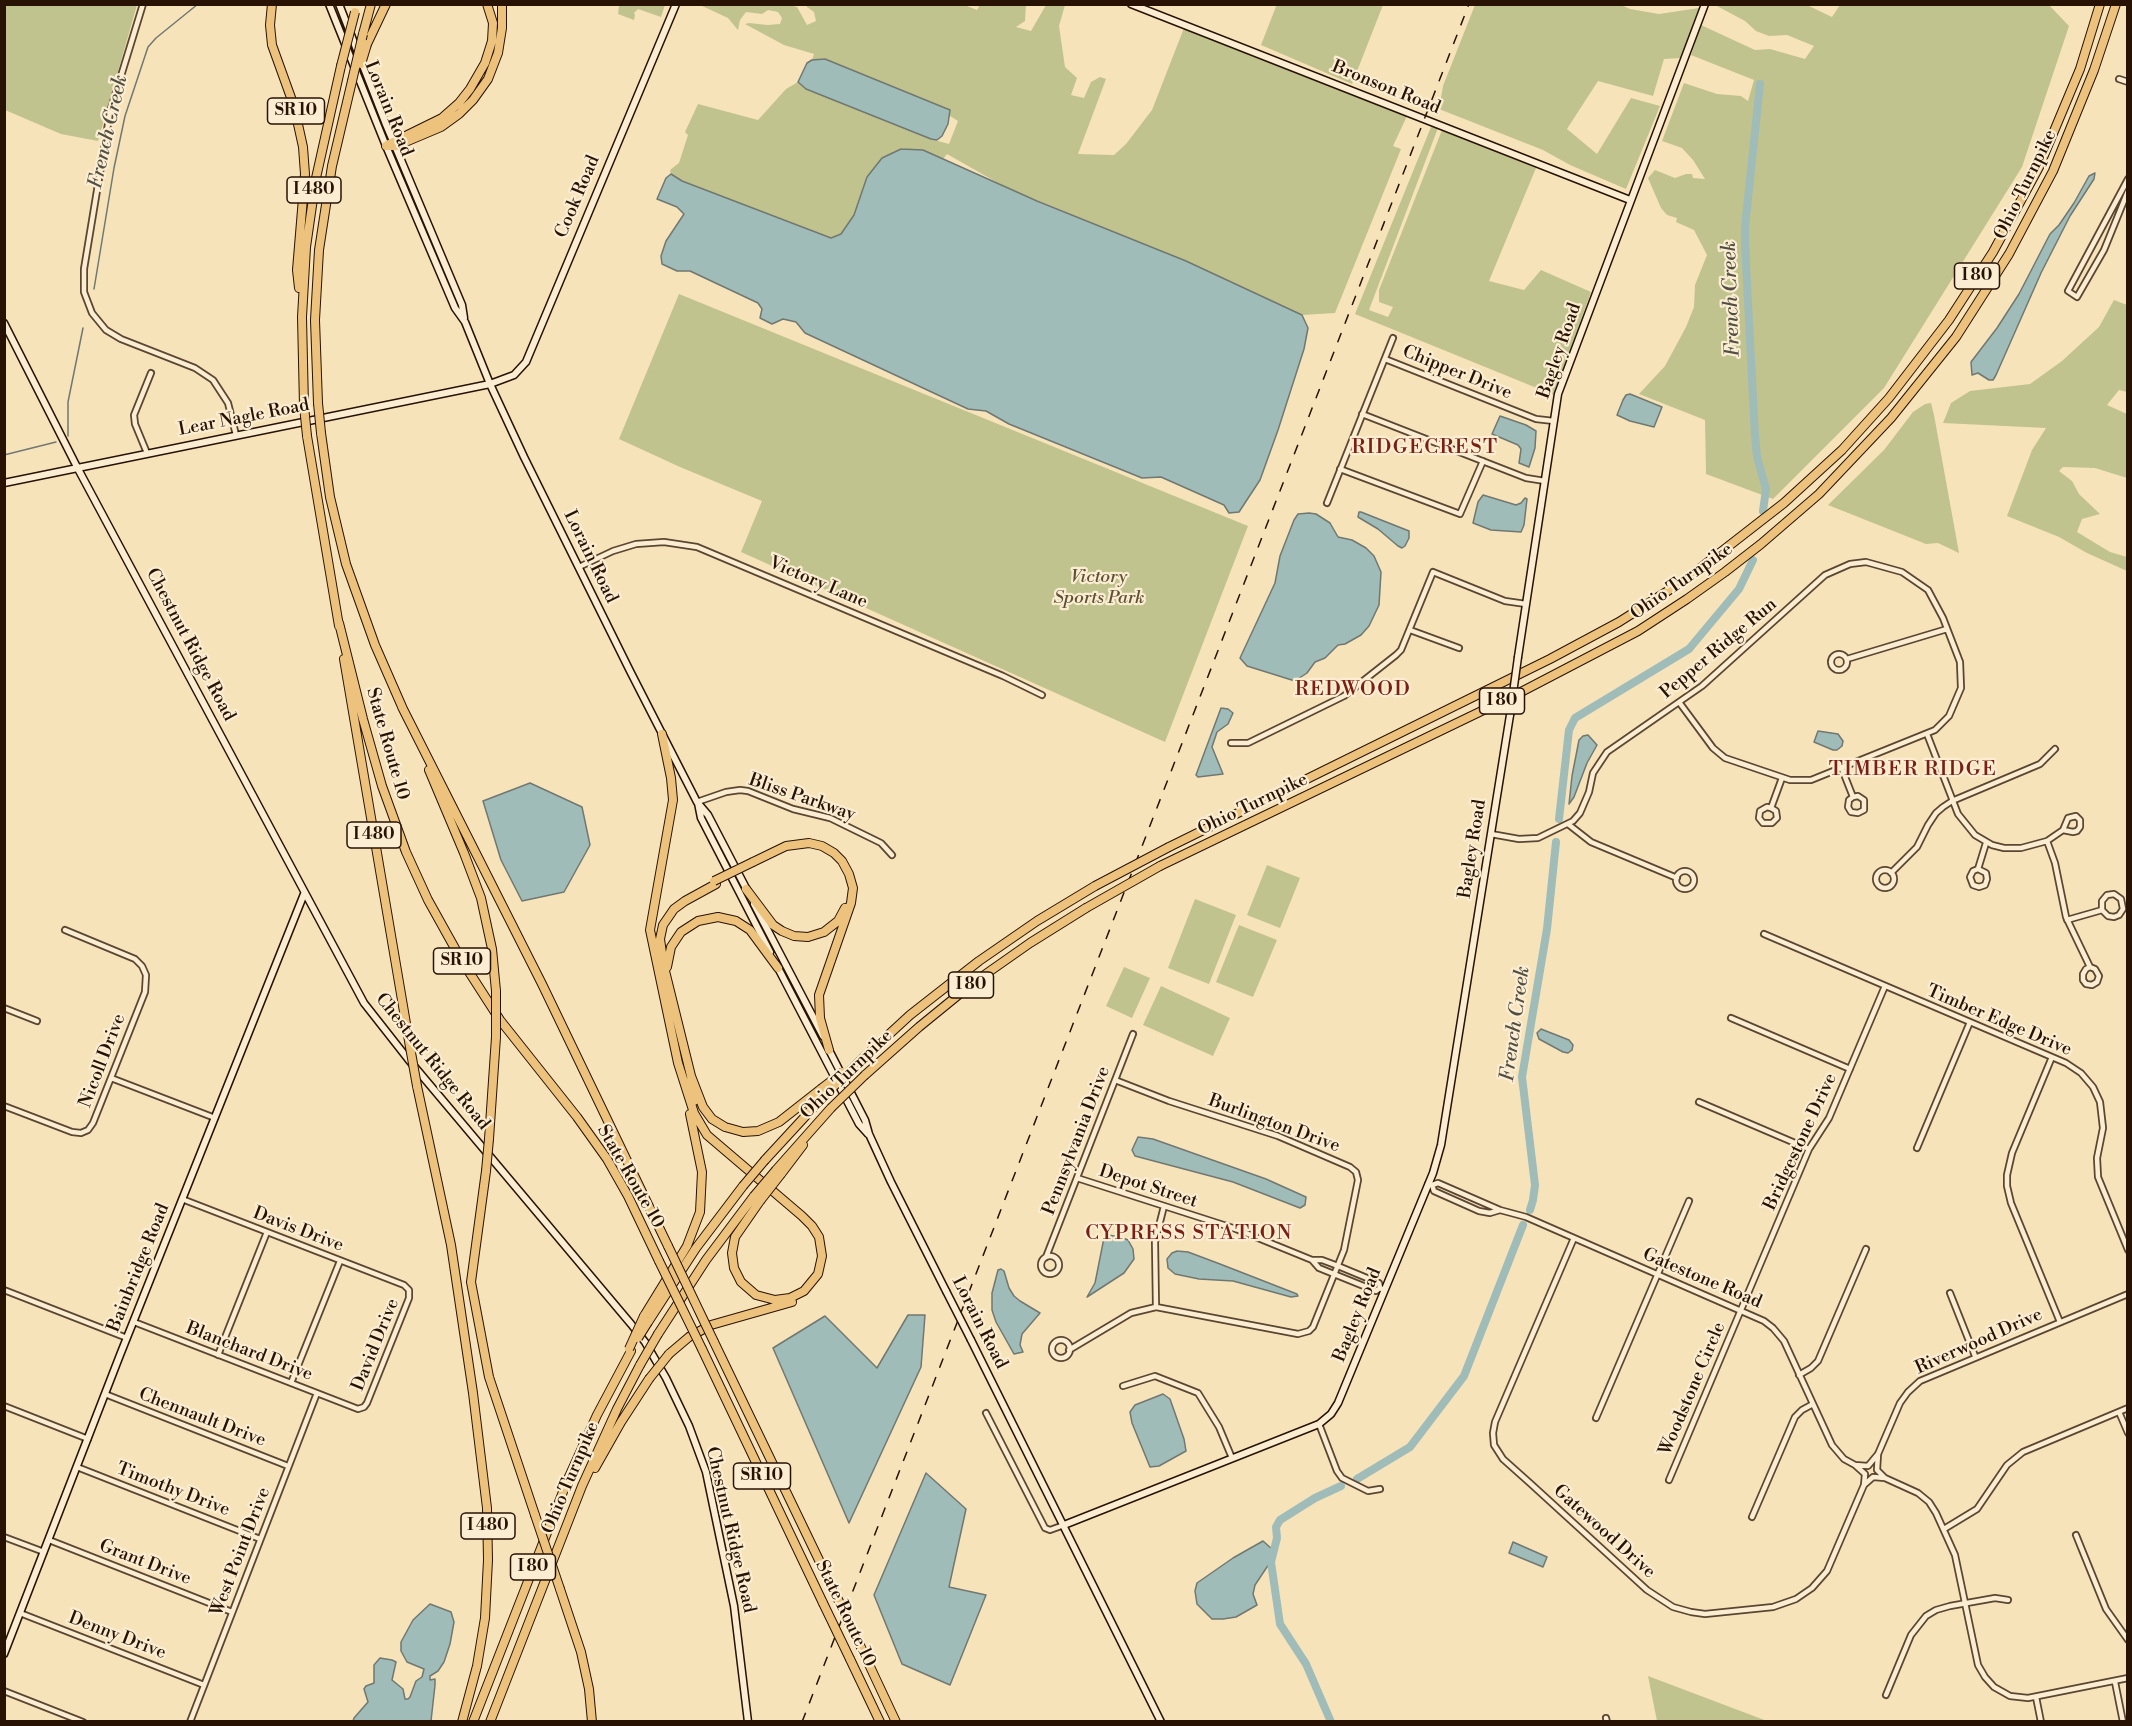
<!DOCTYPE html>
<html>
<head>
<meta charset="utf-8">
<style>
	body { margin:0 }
	#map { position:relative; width:2132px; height:1726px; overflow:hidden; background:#f7e3ba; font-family:"Libre Bodoni",serif }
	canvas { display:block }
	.frame { position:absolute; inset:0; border:6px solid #271204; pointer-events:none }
</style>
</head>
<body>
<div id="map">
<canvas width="2132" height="1726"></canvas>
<div class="frame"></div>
</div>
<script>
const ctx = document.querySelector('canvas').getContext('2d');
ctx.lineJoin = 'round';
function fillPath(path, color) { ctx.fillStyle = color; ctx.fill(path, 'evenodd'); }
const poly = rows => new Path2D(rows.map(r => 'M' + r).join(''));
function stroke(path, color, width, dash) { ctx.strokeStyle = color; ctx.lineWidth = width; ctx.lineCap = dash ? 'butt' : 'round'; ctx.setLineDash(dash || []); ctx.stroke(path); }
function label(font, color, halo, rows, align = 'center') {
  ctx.font = font + ' "Libre Bodoni",serif'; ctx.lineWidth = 4.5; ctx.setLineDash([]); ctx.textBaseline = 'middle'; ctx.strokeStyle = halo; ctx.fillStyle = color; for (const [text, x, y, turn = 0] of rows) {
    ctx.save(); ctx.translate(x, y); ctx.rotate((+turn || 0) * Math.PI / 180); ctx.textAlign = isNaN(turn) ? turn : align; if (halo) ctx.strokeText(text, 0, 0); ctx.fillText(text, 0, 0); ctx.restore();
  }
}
fillPath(poly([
	[5,4,137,5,98,141,61,134,5,110],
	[962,4,977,10,979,7,977,5,1026,5,1025,21,1016,27,1031,31,1046,5,1065,5,1059,26,1065,67,1077,78,1071,95,1084,98,1091,82,1100,77,1106,79,1078,154,1114,155,1126,144,1152,110,1184,28,1407,116,1393,146,1401,149,1335,313,1302,315,1186,261,1005,187,947,154,943,159,923,150,867,177,854,215,841,234,830,239,682,181,671,174,670,170,679,163,688,135,685,132,698,104,758,120,786,89,798,82,806,89,931,139,949,144,958,121,950,116,950,110,943,107,825,59,812,60,814,54,784,45,745,24,749,23,768,25,780,24,782,18,778,12,768,10,762,14,746,12,740,20,738,30,728,18,700,5,790,5,797,7,807,25,816,21,814,12,807,7,806,5],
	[1277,4,1383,5,1352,84,1261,45],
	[622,5,622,4,665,5,661,17,638,9,634,13,635,15,634,20,618,14,619,6],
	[1475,5,1621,5,1630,9,1659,14,1699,8,1681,58,1664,59,1653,96,1598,81,1567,129,1597,154,1631,98,1660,106,1626,189,1570,165,1543,150,1439,109,1443,86],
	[1715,5,1807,5,1832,17,1840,5,2049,5,2069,26,2022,167,1884,388,1773,499,1706,474,1705,420,1639,394,1665,366,1686,327,1694,307,1695,285,1707,255,1694,230,1676,222,1677,218,1667,215,1661,208,1648,178,1655,170,1675,178,1686,174,1692,174,1693,178,1705,179,1693,160,1682,148,1662,141,1684,83,1717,94,1741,96,1748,101,1754,80,1691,55,1701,25,1755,50,1770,49,1805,59,1814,46,1787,35,1769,36,1756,31,1745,21],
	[1431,127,1438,128,1369,310,1388,317,1393,307,1379,302,1379,290,1442,130,1536,168,1489,281,1524,290,1541,270,1591,292,1554,395,1355,314],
	[679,294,1248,526,1165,742,741,552,762,501,680,467,619,439],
	[2114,300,2127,305,2127,392,2119,390,2107,405,2127,414,2127,478,2095,468,2063,467,2059,471,2072,481,2079,494,2100,514,2082,519,2077,532,2110,552,2127,557,2127,571,2087,553,2059,537,2007,516,2032,450,2046,428,1943,423,1951,403,1970,391,2030,384,2062,361,2099,327],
	[1931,403,1934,415,1959,553,1938,543,1926,544,1828,505,1884,450,1913,412,1925,404],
	[1267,865,1300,878,1280,928,1247,915],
	[1195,899,1236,915,1209,984,1168,968],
	[1239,925,1277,940,1253,997,1216,982],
	[1124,967,1150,978,1132,1018,1106,1006],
	[1161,986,1230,1018,1213,1056,1143,1025],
	[1648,1676,1767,1721,1657,1721]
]), '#c0c38d');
const water = poly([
	[825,59,950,110,948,124,942,136,937,140,931,139,806,89,798,82,807,63,812,60,825,59],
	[901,149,923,150,1037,201,1186,261,1302,315,1308,328,1304,349,1278,430,1260,480,1239,512,1229,513,1224,505,1161,477,1142,478,1009,424,986,411,968,409,805,333,796,322,783,319,772,324,760,318,762,309,758,303,690,271,677,271,662,264,661,256,666,241,684,214,677,207,657,199,666,178,671,174,682,181,831,238,841,234,854,215,867,177,882,158,901,149],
	[2095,173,2094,179,2070,216,2041,273,1996,375,1993,380,1989,380,1978,373,1972,375,1971,362,1997,328,2019,294,2050,234,2059,225,2074,203,2089,176,2095,173],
	[1630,394,1662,407,1654,427,1630,421,1617,415,1623,400,1626,395,1630,394],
	[1500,416,1526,425,1536,431,1535,448,1529,467,1519,463,1521,449,1518,445,1492,434,1500,416],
	[1483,495,1516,505,1521,503,1525,498,1527,499,1524,525,1521,532,1491,530,1473,523,1478,502,1483,495],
	[1359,512,1361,512,1409,531,1409,538,1405,546,1402,548,1398,546,1378,529,1358,517,1359,512],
	[1309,513,1316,514,1330,523,1338,537,1352,540,1366,548,1374,556,1381,572,1379,605,1369,626,1361,635,1345,644,1338,645,1325,658,1315,662,1307,673,1295,681,1247,666,1240,658,1275,583,1280,556,1294,520,1298,514,1309,513],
	[1221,708,1228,709,1233,713,1228,724,1217,732,1212,747,1223,774,1198,777,1196,775,1221,708],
	[1818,731,1838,734,1843,741,1842,746,1837,750,1833,750,1814,742,1818,731],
	[1588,735,1597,745,1587,763,1574,797,1569,804,1572,776,1579,740,1583,736,1588,735],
	[530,783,582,807,590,845,564,892,522,901,501,860,483,801,530,783],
	[1541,1029,1569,1040,1573,1045,1572,1050,1568,1053,1563,1052,1539,1039,1537,1033,1541,1029],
	[1138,1137,1153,1139,1266,1179,1306,1197,1305,1205,1300,1208,1233,1182,1135,1156,1132,1150,1138,1137],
	[1108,1235,1120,1237,1128,1240,1133,1249,1134,1259,1124,1273,1087,1297,1095,1283,1104,1238,1108,1235],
	[1177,1251,1188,1252,1220,1264,1297,1294,1298,1296,1291,1297,1233,1281,1199,1279,1175,1274,1168,1268,1167,1259,1172,1253,1177,1251],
	[1001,1269,1004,1271,1009,1288,1014,1296,1020,1301,1040,1313,1022,1334,1020,1345,1023,1352,1014,1354,996,1322,992,1310,992,1293,998,1270,1001,1269],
	[908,1315,925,1315,921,1367,849,1523,773,1348,825,1316,877,1368,908,1315],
	[1163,1394,1170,1399,1184,1439,1186,1451,1159,1466,1150,1467,1132,1423,1130,1412,1135,1405,1163,1394],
	[926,1473,966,1509,949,1587,986,1595,950,1685,902,1664,874,1595,926,1473],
	[1263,1541,1272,1549,1269,1564,1255,1585,1253,1594,1257,1605,1236,1617,1223,1619,1212,1619,1197,1604,1195,1591,1197,1583,1233,1558,1263,1541],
	[1513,1542,1547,1557,1543,1567,1509,1553,1513,1542],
	[430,1604,451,1612,454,1622,450,1644,444,1662,438,1671,430,1676,430,1680,435,1679,435,1685,431,1721,353,1721,354,1718,368,1702,364,1689,366,1686,374,1683,374,1665,380,1658,392,1660,396,1662,392,1680,403,1689,405,1699,408,1699,410,1697,416,1681,422,1677,424,1669,407,1662,401,1651,401,1642,413,1620,430,1604]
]);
fillPath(water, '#a0bcb9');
stroke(water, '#707871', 1.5);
stroke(poly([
	[94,289,114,168,125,116,148,47,156,38,198,4],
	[68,436,68,402,83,328],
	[4,455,56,442]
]), '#707871', 1.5);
stroke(poly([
	[1760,84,1745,227,1745,244,1755,436,1757,457,1766,489,1763,511],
	[1559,819,1569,730,1575,718,1689,649,1739,589,1753,560],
	[1530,1210,1533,1200,1535,1185,1522,1077,1547,929,1556,842],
	[1357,1479,1410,1447,1464,1376,1523,1225],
	[1331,1722,1306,1664,1280,1624,1271,1562,1277,1538,1276,1527,1280,1520,1315,1498,1341,1486]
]), '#a0bcb9', 8);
const street = poly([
	[143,4,110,112,84,269,84,292,92,313,106,330,121,339,195,368,213,380,228,403,236,435],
	[2119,79,2128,82],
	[2128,179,2068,291,2077,297,2104,250,2128,191],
	[1385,359,1536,419,1554,421],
	[1362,414,1526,478,1545,481],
	[147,453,135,424,134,415,151,373],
	[1340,469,1460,514,1483,461],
	[1327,503,1393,338],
	[579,567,613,551,636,544,664,542,697,547,1003,676,1042,695],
	[1410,630,1459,648],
	'1831 662a8 8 0 1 1 16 0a8 8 0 1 1-16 0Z',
	[1847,659,1947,629],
	[1927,734,1958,814,1975,835,1992,845,2004,848,2021,848,2047,841,2063,830,2073,832,2077,831,2080,827,2080,820,2076,816,2068,818,2063,830],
	[1231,743,1248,743,1344,696,1396,655,1401,650,1433,572,1505,601,1526,604],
	[1842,769,1853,797,1858,796,1864,800,1864,810,1858,813,1851,812,1848,807,1849,800,1853,797],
	[697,802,726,792,740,790,748,791,793,809,830,818,881,843,892,855],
	[1771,808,1767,807,1760,811,1759,818,1763,823,1772,823,1777,818,1776,811,1771,808,1782,778],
	[1568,824,1591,842,1677,878],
	[1491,834,1519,839,1538,838,1573,821,1580,813,1589,792,1593,773,1607,752,1702,686,1825,575,1850,564,1866,562,1902,572,1928,590,1943,618,1960,662,1961,688,1949,716,1935,730,1811,780,1790,780,1725,758,1713,748,1679,702],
	[2047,841,2055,863,2066,917,2090,967,2086,969,2083,974,2083,980,2086,984,2092,985,2097,982,2099,976,2095,969,2090,967],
	[1978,869,1973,871,1970,877,1973,885,1979,887,1985,885,1987,879,1986,873,1978,869,1986,843],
	'1876 879a9 9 0 1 1 18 0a9 9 0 1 1-18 0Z',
	'1676 880a9 9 0 1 1 18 0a9 9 0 1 1-18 0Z',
	[1891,873,1917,847,1928,825,1936,813,1943,807,1952,801,2040,764,2055,749],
	[2067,920,2102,910,2108,916,2114,917,2119,915,2123,909,2121,899,2114,894,2107,895,2102,901,2102,910],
	[1764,934,2066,1063,2081,1073,2093,1087,2100,1102,2103,1128,2097,1158,2098,1177,2128,1250],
	[4,1008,37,1021],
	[1731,1018,1850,1069],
	[2052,1057,2012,1153,2007,1175,2007,1186,2011,1203,2060,1322],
	[111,1078,215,1118],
	[1699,1102,1809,1149],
	[4,1106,72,1132,81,1133,88,1130,93,1123,145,992,146,975,142,966,135,959,65,930],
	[1917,1148,1970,1022],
	[1077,1178,1236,1229,1312,1260],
	[1428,1184,1432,1185,1438,1183,1500,1210,1526,1217,1764,1321,1773,1328,1784,1341,1832,1445,1844,1459,1855,1465],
	[1432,1185,1434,1191,1479,1211,1490,1213,1500,1210],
	[1574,1238,1495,1422,1493,1433,1494,1445,1503,1459,1531,1484,1647,1590,1673,1607,1691,1612,1705,1614,1773,1607,1796,1599,1812,1588,1827,1571,1864,1485],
	'1041 1265a9 9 0 1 1 18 0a9 9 0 1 1-18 0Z',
	[1046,1257,1133,1034],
	[1380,1288,1379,1283,1338,1266,1322,1260,1312,1260,1319,1268,1376,1291,1380,1288,1384,1290],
	[4,1290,127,1338],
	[1950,1293,1975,1356],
	[1156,1307,1155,1242,1164,1206],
	[134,1322,358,1409,364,1407,367,1403,409,1298,409,1290,404,1285,182,1199],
	'1052 1349a9 9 0 1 1 18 0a9 9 0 1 1-18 0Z',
	[1069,1350,1131,1313,1156,1307,1298,1334,1309,1331,1313,1327,1344,1250,1358,1180,1356,1172,1350,1167,1278,1136,1169,1101,1115,1080],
	[218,1355,267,1232],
	[1799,1375,1811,1368,1818,1361,1866,1249],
	[291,1383,340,1261],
	[1123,1386,1155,1376,1198,1393,1219,1427,1232,1458],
	[105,1394,288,1466],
	[4,1406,88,1439],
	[2119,1412,2128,1433],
	[986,1413,1045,1528,1050,1530,1064,1525],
	[1596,1418,1689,1201],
	[1319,1424,1337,1471,1342,1478,1368,1491,1380,1489],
	[1878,1454,1900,1403,1908,1392,1920,1381,2128,1294],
	[1878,1454,1877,1470,1885,1478,1873,1477,1864,1485,1865,1474,1855,1465,1868,1466,1878,1454],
	[77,1467,260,1539],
	[1885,1478,1918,1493,1929,1502,1936,1513,1955,1555,1978,1665,1985,1677,1994,1687,2010,1696,2028,1698,2128,1678],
	[1669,1480,1809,1149,1829,1118,1885,986],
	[1752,1517,1795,1417,1802,1410,1813,1404],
	[1944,1529,1977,1509,2007,1465,2023,1452,2128,1408],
	[2076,1535,2106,1609,2128,1640],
	[4,1537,44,1552],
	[49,1540,232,1612],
	[20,1613,204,1685],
	[2115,1682,2123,1722],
	[4,1691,83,1722],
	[1886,1695,1911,1635,1926,1616,1936,1610,1950,1606,1995,1598,2008,1600],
	[2036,1697,2041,1722],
	[1606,1718,1607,1722],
	[190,1722,317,1393]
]);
const secondary = poly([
	[329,4,386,146,455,308,465,322,490,384,524,457,630,671,697,802,708,815,748,892],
	[339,4,385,122,462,305,464,318],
	[1131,4,1630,200],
	[4,323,77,467,364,1003,408,1059,631,1324,645,1342,666,1378,689,1426,706,1472,734,1606,748,1722],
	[4,483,490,384,514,375,526,362,676,4],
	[1518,657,1558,394,1705,4],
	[698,803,701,818,770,952],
	[754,904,823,1036],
	[776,964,859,1124,868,1134],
	[828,1048,865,1120,869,1134,891,1182,946,1291],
	[971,1340,1161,1722],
	[1064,1525,1319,1424,1331,1414,1338,1403,1433,1173,1441,1145,1510,715],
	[4,1654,120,1355,304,894]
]);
const highway = poly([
	[272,4,270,25,272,45,294,106,303,147,305,174,297,270,299,288],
	[363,34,371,4],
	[367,44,386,4],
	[387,145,442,118,459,103,470,89,485,63,492,41,493,23,487,4],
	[386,146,396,146,441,127,459,114,473,100,488,79,498,53,502,28,502,4],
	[318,403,315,320,319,250,332,166,352,81],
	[304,406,302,317,306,247,316,178,341,66],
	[321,433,330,497,346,564,375,645,403,709],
	[307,436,339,626],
	[339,623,363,719,382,786,406,852,428,900,462,961,500,1020,577,1117,607,1159,628,1196,659,1261],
	[344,659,410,1047],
	[402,707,542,984,668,1246],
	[662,734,671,778,673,800,650,930,678,1063,694,1113,707,1135,802,1216,812,1226,819,1237,822,1256,818,1274,804,1291,790,1298,775,1300,756,1295,741,1282,734,1268,732,1253,735,1237,760,1201],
	[429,770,464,853,481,898,492,949,496,991],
	[1169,847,1550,659,1619,622,1685,580,1784,503,1842,450,1889,398,1949,320,1993,252,2039,167,2080,69,2100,4],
	[753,862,786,846,809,843,822,846,834,853,842,861,849,874,853,888,851,903,819,995,820,1018,829,1050],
	[1160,866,1521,692,1638,631,1687,599,1725,572,1761,544,1819,494,1891,418,1956,337,2009,254,2053,171,2094,70,2116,4],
	[716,884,685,901,674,909,663,925,660,939,664,967,691,1076,703,1107,712,1119,725,1127,743,1132,758,1131,779,1122,821,1089],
	[746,889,773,925,782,931,794,936,808,937,824,932,838,921,845,908],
	[667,967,671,947,681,932,698,921,718,917,736,921,750,930,778,968],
	[859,1062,910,1015,979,961,1037,921,1095,886],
	[865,1075,919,1027,973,983,1030,943,1086,908],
	[691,1076,694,1101],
	[417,1086,451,1245,473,1393,487,1508,488,1560,485,1618,477,1666,462,1722],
	[489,1139,496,1037],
	[765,1160,824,1096],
	[776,1170,831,1108],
	[486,1171,471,1282,489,1377,535,1515],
	[781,1174,803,1145],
	[644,1316,687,1246,700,1212,702,1172,690,1114],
	[648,1322,696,1248,743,1186],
	[658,1334,706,1260,754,1196],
	[714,1342,831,1585],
	[702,1349,823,1603],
	[669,1354,689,1337,711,1325,792,1302],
	[595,1468,621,1422,649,1379],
	[560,1589,581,1652,589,1689,592,1722],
	[858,1641,896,1722],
	[850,1659,880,1722],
	[473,1722,568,1479,597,1415,631,1351],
	[490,1722,582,1486,617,1409,640,1365]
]);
stroke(street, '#5b4632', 8);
stroke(secondary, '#271204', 9);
stroke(highway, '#271204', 10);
stroke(street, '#faedd2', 4.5);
stroke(secondary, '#faedd2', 6);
stroke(highway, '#ecc27d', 8);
stroke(poly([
	[802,1722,1469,4]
]), '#271204', 1.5, [10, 10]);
const secondaryBridge = poly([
	[1510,715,1518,657],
	[946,1291,971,1340]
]);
const highwayBridge = poly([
	[361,64,367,44],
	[341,66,355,12],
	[352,81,363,34],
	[318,403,321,433],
	[304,406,307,436],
	[714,881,753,862],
	[1095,886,1169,847],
	[1086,908,1160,866],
	[496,991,496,1037],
	[410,1047,417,1086],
	[821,1089,843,1072],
	[824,1096,859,1062],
	[831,1108,865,1075],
	[486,1171,489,1139],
	[743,1186,765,1160],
	[754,1196,776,1170],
	[760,1201,781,1174],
	[668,1246,714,1342],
	[659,1261,702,1349],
	[638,1338,648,1322],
	[629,1349,644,1316],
	[640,1365,658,1334],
	[649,1379,669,1354],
	[535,1515,560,1589],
	[831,1585,858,1641],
	[823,1603,850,1659]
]);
stroke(secondaryBridge, '#271204', 9, []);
stroke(highwayBridge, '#271204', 10, []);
stroke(secondaryBridge, '#faedd2', 6);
stroke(highwayBridge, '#ecc27d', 8);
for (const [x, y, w] of [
	[296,111,57],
	[314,190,54],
	[1977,276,45],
	[1502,701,45],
	[374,835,54],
	[462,961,57],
	[971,985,45],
	[762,1476,57],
	[488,1526,54],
	[533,1567,45]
]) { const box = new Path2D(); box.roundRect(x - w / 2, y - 13, w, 26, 4.5); ctx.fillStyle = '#faedd2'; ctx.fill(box); stroke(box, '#271204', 1.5); }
label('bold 16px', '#271204', null, [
	["SR 10",296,111],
	["I 480",314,190],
	["I 80",1977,276],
	["I 80",1502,701],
	["I 480",374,835],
	["SR 10",462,961],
	["I 80",971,985],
	["SR 10",762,1476],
	["I 480",488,1526],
	["I 80",533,1567]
]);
label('18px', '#271204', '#faedd2', [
	["Bronson Road",1386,88,22],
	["Lorain Road",388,109,68],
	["Ohio Turnpike",2026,185,-64],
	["Cook Road",578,197,-67],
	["Bagley Road",1560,351,-71],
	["Chipper Drive",1457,373,22],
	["Lear Nagle Road",244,418,-11],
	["Lorain Road",590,557,64],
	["Ohio Turnpike",1682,582,-35],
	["Victory Lane",818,583,23],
	["Chestnut Ridge Road",190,645,62],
	["Pepper Ridge Run",1719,649,-40],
	["State Route 10",387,744,74],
	["Bliss Parkway",802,798,19],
	["Ohio Turnpike",1253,805,-26],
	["Bagley Road",1473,849,-81],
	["Timber Edge Drive",1999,1021,23],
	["Nicoll Drive",103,1061,-69],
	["Chestnut Ridge Road",432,1062,51],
	["Ohio Turnpike",847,1075,-44],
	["Burlington Drive",1274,1124,20],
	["Pennsylvania Drive",1077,1141,-69],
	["Bridgestone Drive",1801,1142,-65],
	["State Route 10",630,1177,60],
	["Depot Street",1148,1187,18],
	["Davis Drive",298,1230,21],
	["Bainbridge Road",139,1268,-68],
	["Gatestone Road",1702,1279,23],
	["Bagley Road",1358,1315,-68],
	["Lorain Road",979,1323,63],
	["Riverwood Drive",1979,1342,-24],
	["David Drive",376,1345,-68],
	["Blanchard Drive",249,1352,21],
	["Woodstone Circle",1693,1389,-67],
	["Chennault Drive",202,1418,21],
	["Ohio Turnpike",571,1478,-67],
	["Timothy Drive",173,1490,21],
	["Chestnut Ridge Road",730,1530,77],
	["Gatewood Drive",1604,1532,42],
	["West Point Drive",241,1552,-69],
	["Grant Drive",145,1563,21],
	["State Route 10",845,1614,64],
	["Denny Drive",117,1636,21]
]);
label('italic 18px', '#5d5034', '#faedd2', [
	["Victory",1099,578],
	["Sports Park",1099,599]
]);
label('italic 20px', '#514e43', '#faedd2', [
	["French Creek",109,132,-77],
	["French Creek",1732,299,-92],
	["French Creek",1516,1024,-82]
]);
ctx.letterSpacing = '1.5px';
label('20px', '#7a1f14', '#faedd2', [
	["RIDGECREST",1425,448],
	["REDWOOD",1353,690],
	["TIMBER RIDGE",1913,770],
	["CYPRESS STATION",1189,1234]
]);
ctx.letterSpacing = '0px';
</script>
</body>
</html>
